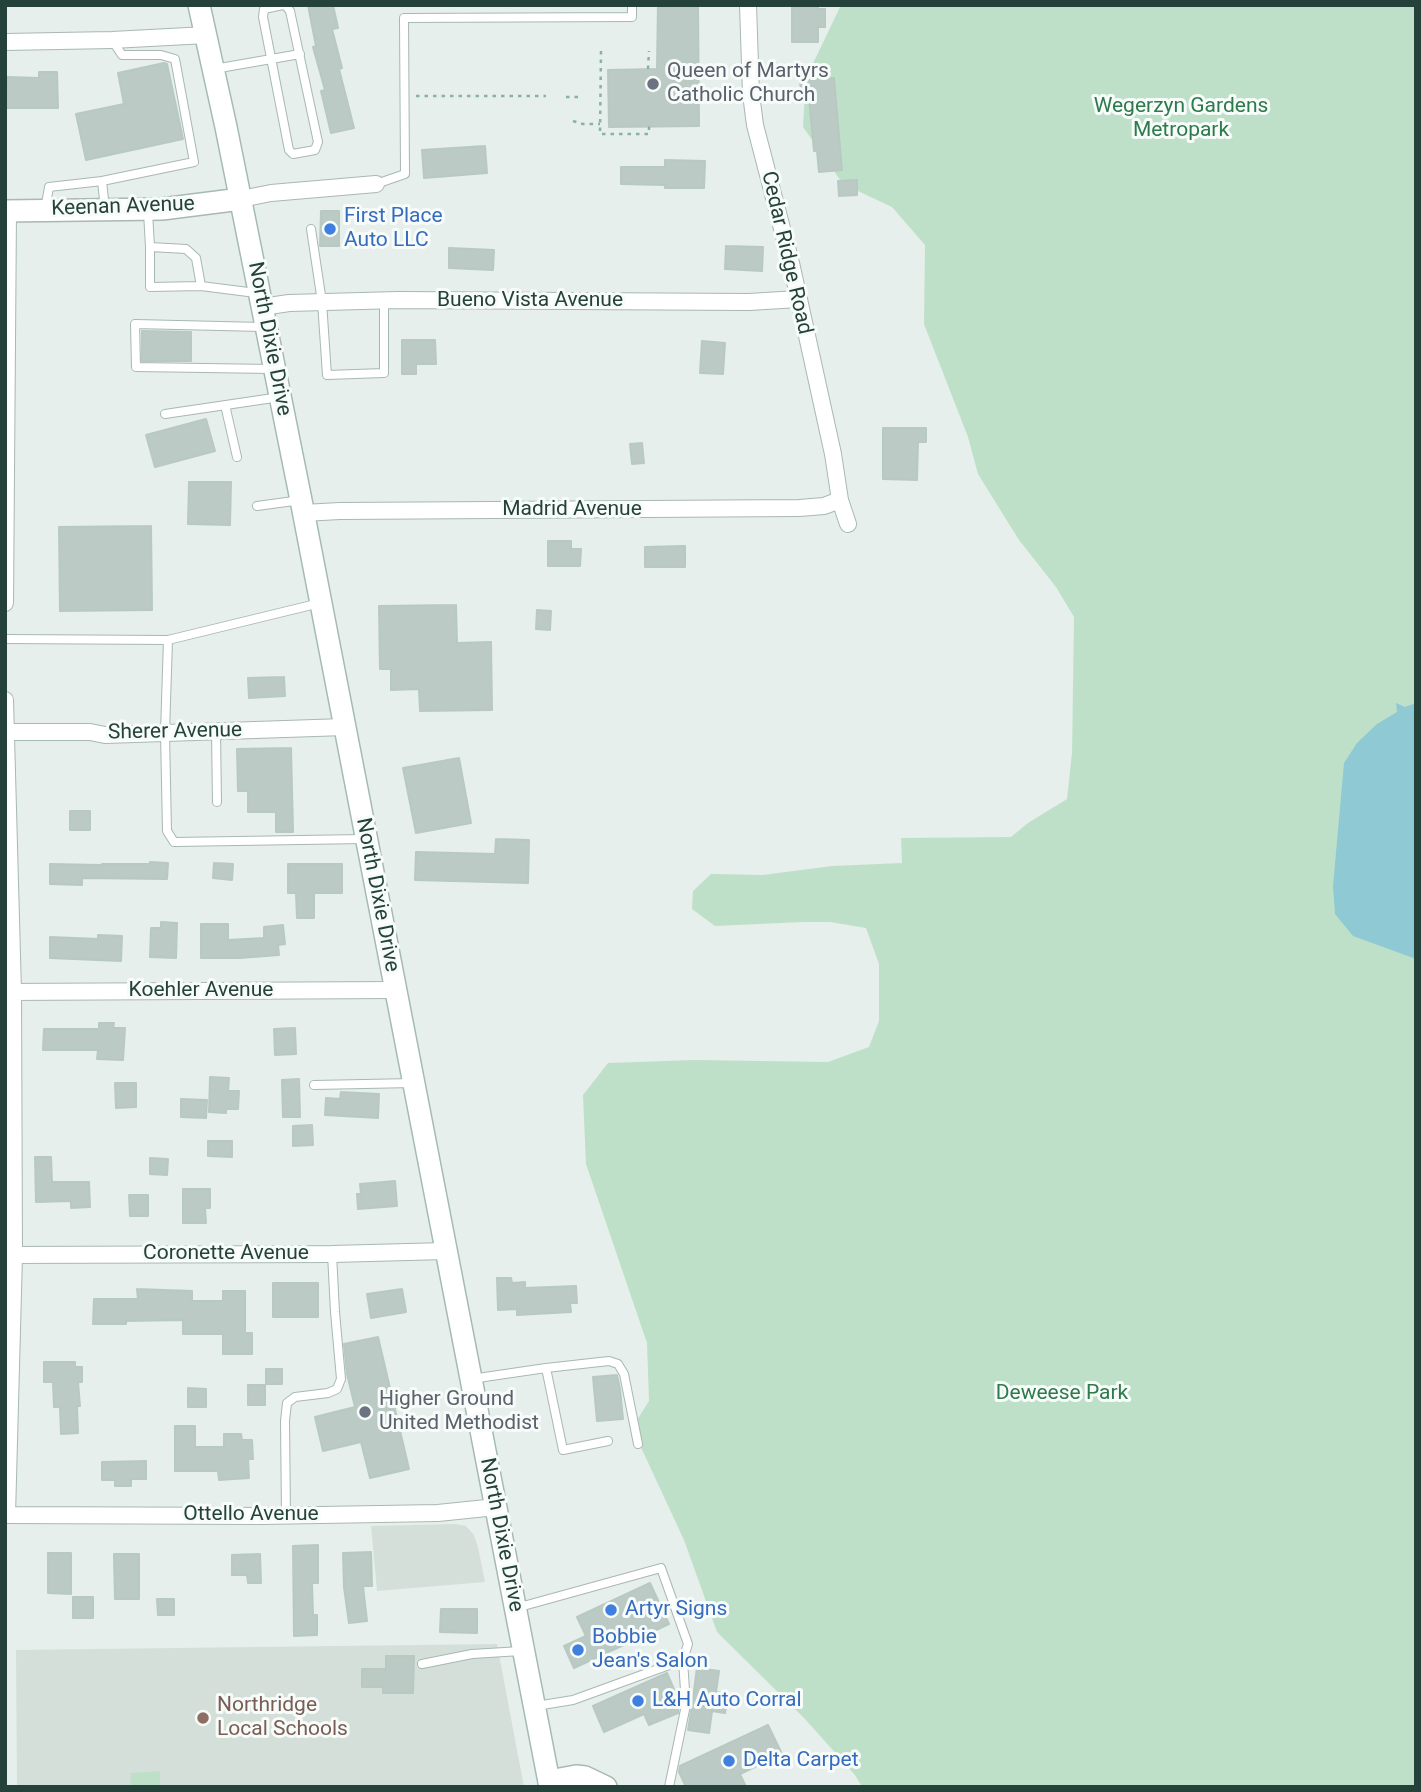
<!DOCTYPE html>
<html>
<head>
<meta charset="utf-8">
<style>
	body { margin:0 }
	#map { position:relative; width:1421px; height:1792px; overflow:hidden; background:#e6efeb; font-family:Roboto,sans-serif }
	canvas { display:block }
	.frame { position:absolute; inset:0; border:7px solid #24423a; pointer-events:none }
</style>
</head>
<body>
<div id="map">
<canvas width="1421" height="1792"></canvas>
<div class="frame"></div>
</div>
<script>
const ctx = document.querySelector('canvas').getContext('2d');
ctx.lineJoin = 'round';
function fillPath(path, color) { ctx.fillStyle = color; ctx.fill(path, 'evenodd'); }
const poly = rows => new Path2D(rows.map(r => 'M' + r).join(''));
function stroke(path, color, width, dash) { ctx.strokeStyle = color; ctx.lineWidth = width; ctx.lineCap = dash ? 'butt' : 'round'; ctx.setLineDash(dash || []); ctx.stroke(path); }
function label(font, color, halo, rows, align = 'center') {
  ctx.font = font + ' Roboto,sans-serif'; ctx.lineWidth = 6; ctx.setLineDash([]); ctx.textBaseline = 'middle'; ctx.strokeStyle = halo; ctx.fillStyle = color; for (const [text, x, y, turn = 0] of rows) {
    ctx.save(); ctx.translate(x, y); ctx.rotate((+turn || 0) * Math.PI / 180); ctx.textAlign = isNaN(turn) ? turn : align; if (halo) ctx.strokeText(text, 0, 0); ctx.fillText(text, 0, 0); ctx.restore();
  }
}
fillPath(poly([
	[455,1524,466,1526,474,1535,478,1547,485,1582,377,1591,371,1526],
	[497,1644,524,1787,17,1787,16,1650]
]), '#d4dfda');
fillPath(poly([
	[841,5,1416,5,1416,1787,862,1787,855,1775,805,1719,717,1632,684,1540,632,1428,649,1401,647,1343,586,1164,583,1095,608,1063,695,1060,828,1062,869,1047,879,1021,879,964,866,928,830,922,803,922,715,926,692,909,693,891,711,874,763,875,832,866,902,863,901,838,1011,837,1028,823,1067,799,1072,753,1074,617,1056,587,1019,540,978,474,968,437,924,324,925,245,892,207,843,184,803,127,806,78],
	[160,1771,160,1787,130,1787,131,1773]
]), '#bfe0c8');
fillPath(poly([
	[1396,703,1405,707,1416,703,1416,959,1353,936,1335,914,1333,886,1344,763,1357,743,1377,724,1397,712]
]), '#8ec9d4');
const building = poly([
	[308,5,333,5,338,28,332,29,342,68,339,69,354,128,331,133,321,91,325,90,313,47,316,46,308,5],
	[658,5,698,5,699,126,609,127,608,70,657,69,658,5],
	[792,5,818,5,818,9,825,9,825,27,818,27,818,42,792,42,792,5],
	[164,63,167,64,183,139,86,160,76,114,124,104,118,73,164,63],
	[39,72,57,72,58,108,6,108,7,77,39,78,39,72],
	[834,78,842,170,819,172,817,151,814,151,809,98,802,99,800,81,834,78],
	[485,146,487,173,424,178,422,150,485,146],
	[665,160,705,161,704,188,665,188,665,185,621,184,621,167,665,167,665,160],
	[857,180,857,195,839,196,838,181,857,180],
	[321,211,339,211,339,246,320,246,321,211],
	[726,246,763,247,762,271,725,269,726,246],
	[449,248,494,250,493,270,449,268,449,248],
	[142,331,191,332,191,361,142,361,142,331],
	[402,340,435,340,436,364,416,364,416,374,402,374,402,340],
	[702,341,725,343,723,374,700,373,702,341],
	[206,419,215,451,155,467,146,435,206,419],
	[883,428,926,428,926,442,918,442,917,480,883,479,883,428],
	[642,443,644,463,632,464,630,444,642,443],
	[189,482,231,482,230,525,188,524,189,482],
	[151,526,152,610,60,611,59,527,151,526],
	[548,541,571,541,571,549,581,549,580,566,548,566,548,541],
	[685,546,685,567,645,567,645,547,685,546],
	[456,605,457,643,491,642,492,710,420,711,419,689,391,690,391,669,380,669,379,606,456,605],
	[537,610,551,611,550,630,536,629,537,610],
	[284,677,285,696,249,698,248,678,284,677],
	[291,748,293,832,276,832,276,812,248,812,248,791,238,791,237,749,291,748],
	[459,758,471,823,416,833,403,768,459,758],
	[70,811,90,811,90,830,70,830,70,811],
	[496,839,529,840,528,883,415,880,416,852,495,854,496,839],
	[150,862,168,863,167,879,82,878,82,885,50,884,50,864,102,865,102,864,150,864,150,862],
	[214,863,233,864,232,880,213,878,214,863],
	[288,864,342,864,342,893,314,893,314,918,297,918,296,893,288,893,288,864],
	[161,922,177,923,176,958,150,957,151,928,161,928,161,922],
	[201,924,228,924,228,940,264,938,264,927,283,925,285,944,278,945,279,955,240,958,201,958,201,924],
	[98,935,122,936,121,961,50,958,50,937,98,939,98,935],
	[99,1023,114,1023,113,1028,125,1028,123,1060,97,1059,98,1050,43,1050,44,1029,99,1029,99,1023],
	[295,1028,296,1054,275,1055,274,1029,295,1028],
	[210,1077,229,1078,228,1091,239,1091,238,1109,226,1109,226,1113,209,1112,210,1077],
	[299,1079,300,1117,283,1117,282,1080,299,1079],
	[115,1083,136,1083,136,1107,116,1108,115,1083],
	[341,1092,379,1094,378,1118,325,1115,326,1098,340,1099,341,1092],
	[181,1099,207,1100,206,1118,181,1117,181,1099],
	[312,1125,313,1145,293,1146,293,1126,312,1125],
	[208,1141,232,1141,232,1157,208,1156,208,1141],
	[35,1157,51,1157,52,1182,89,1182,90,1207,71,1208,71,1201,36,1202,35,1157],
	[150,1158,168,1159,167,1175,150,1174,150,1158],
	[395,1181,397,1206,358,1209,357,1194,361,1194,360,1184,395,1181],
	[183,1189,210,1189,210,1208,205,1208,206,1223,183,1223,183,1189],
	[129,1195,148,1195,148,1216,130,1216,129,1195],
	[497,1278,511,1278,512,1283,525,1282,525,1288,576,1286,577,1303,570,1303,571,1312,517,1315,517,1309,498,1310,497,1278],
	[273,1283,318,1283,318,1317,273,1317,273,1283],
	[137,1289,192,1291,192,1301,223,1301,223,1291,245,1291,245,1333,252,1333,252,1354,223,1354,223,1334,183,1334,183,1320,126,1321,126,1324,93,1324,94,1299,138,1299,137,1289],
	[402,1289,406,1312,371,1318,367,1294,402,1289],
	[378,1337,409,1469,370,1478,361,1442,323,1451,315,1417,355,1407,347,1374,344,1344,378,1337],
	[44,1362,75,1362,75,1367,82,1367,82,1382,78,1382,80,1406,77,1406,78,1433,61,1434,60,1407,54,1407,53,1382,44,1382,44,1362],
	[266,1369,282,1369,282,1384,266,1384,266,1369],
	[617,1375,620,1389,623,1419,597,1421,593,1377,617,1375],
	[248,1385,265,1385,265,1405,248,1405,248,1385],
	[188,1388,206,1389,206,1407,188,1407,188,1388],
	[175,1426,195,1426,195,1447,224,1447,224,1434,241,1434,242,1440,252,1440,253,1459,248,1459,249,1478,219,1480,218,1471,175,1471,175,1426],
	[146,1461,146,1479,131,1479,131,1486,115,1486,115,1480,102,1480,102,1462,146,1461],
	[318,1545,318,1583,312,1583,313,1615,317,1615,317,1635,294,1636,293,1546,318,1545],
	[371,1552,372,1586,363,1586,367,1621,349,1623,344,1587,343,1553,371,1552],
	[48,1553,71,1553,71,1594,48,1593,48,1553],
	[114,1554,139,1554,139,1599,115,1599,114,1554],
	[260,1554,261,1583,248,1583,247,1575,232,1575,232,1555,260,1554],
	[650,1583,669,1624,574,1668,564,1646,586,1636,577,1617,650,1583],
	[73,1597,93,1597,93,1618,73,1618,73,1597],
	[157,1599,174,1599,174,1615,158,1615,157,1599],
	[441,1609,477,1609,477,1633,440,1632,441,1609],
	[386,1656,414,1656,413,1693,383,1693,383,1687,362,1687,362,1669,386,1669,386,1656],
	[697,1668,719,1671,716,1692,728,1694,725,1713,712,1711,709,1733,688,1730,692,1706,697,1668],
	[667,1673,679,1701,678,1713,649,1725,644,1714,604,1732,593,1706,667,1673],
	[768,1725,782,1754,740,1774,746,1787,686,1787,679,1772,680,1766,768,1725]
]);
fillPath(building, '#bbcac4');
stroke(building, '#b8c9c2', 2);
const service = poly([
	[283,5,264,9,263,17,289,150,293,154,315,150,318,142,290,11,285,5],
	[214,69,300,54],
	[376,184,405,174,404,18,632,17,632,5],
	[105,209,102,181,194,162,175,59,161,55,122,55,112,40],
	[45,210,49,187,102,181],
	[148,212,150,247,186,249,196,258,201,286],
	[311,229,322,302,327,375,384,373,384,301],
	[150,247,150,287,201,286,256,293],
	[263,327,135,324,136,367,273,369],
	[225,405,237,457],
	[165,414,280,397],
	[257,506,301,500],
	[320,603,168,640,165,733,167,831,174,842,364,839],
	[5,639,168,640],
	[216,732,217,802],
	[314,1085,414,1083],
	[546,1368,609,1361,618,1364,624,1374,638,1444],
	[471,1379,546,1368,563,1450,608,1441],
	[286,1516,285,1421,287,1403,295,1397,328,1393,337,1389,341,1379,335,1312,332,1254],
	[516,1608,661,1568,688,1644,683,1660],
	[422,1664,472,1654,521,1651],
	[536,1706,573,1700,683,1660,686,1705,669,1787]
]);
const minor = poly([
	[748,5,751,94,755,125,791,263,833,454,840,500,848,524],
	[5,42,112,40,207,35],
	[241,199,271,193,376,184],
	[262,307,289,303,398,300,749,302,798,299],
	[303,513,340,511,799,508,824,506,840,500],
	[5,603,8,211],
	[5,700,13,992,14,1255,7,1515],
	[5,732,90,732,105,735,345,727],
	[5,992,396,990],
	[5,1255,332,1254,446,1251],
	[5,1515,262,1516,438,1513,496,1507]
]);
const tertiary = poly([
	[5,211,162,209,241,199],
	[549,1781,576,1776,585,1777,606,1787]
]);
const secondary = poly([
	[199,5,226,127,301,500,550,1787]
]);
stroke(service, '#a8b8b2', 10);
stroke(minor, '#a8b8b2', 18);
stroke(tertiary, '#a8b8b2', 24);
stroke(secondary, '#a4bbb3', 24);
stroke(poly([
	[601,51,600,134,649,134,649,126],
	[648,69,649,51],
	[416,96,546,96],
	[566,97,580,97],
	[573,121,583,124,600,124]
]), '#86b3a5', 2.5, [3.5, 5]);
stroke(service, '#fff', 8);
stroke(minor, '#fff', 16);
stroke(tertiary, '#fff', 21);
stroke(secondary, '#fff', 21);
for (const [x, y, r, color] of [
	[653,84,7,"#6b7280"],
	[330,229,7,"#3f7fe0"],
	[365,1412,7,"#6b7280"],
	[611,1610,7,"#3f7fe0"],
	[578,1650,7,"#3f7fe0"],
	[638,1701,7,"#3f7fe0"],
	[203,1718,7,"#8d6e63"],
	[729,1761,7,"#3f7fe0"]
]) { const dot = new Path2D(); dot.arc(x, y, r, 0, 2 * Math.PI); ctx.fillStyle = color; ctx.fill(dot); stroke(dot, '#f7fbf9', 2.5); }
label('21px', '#5b616d', '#f7fbf9', [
	["Queen of Martyrs",667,72],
	["Catholic Church",667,96],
	["Higher Ground",379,1400],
	["United Methodist",379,1424]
], 'left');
label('21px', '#2d7a4b', '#f7fbf9', [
	["Wegerzyn Gardens",1181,107],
	["Metropark",1181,131],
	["Deweese Park",1062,1394]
]);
label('21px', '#24423a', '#f7fbf9', [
	["Keenan Avenue",123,207,-2],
	["Cedar Ridge Road",786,253,77],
	["Bueno Vista Avenue",530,301],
	["North Dixie Drive",269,339,79],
	["Madrid Avenue",572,510],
	["Sherer Avenue",175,732,-1],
	["North Dixie Drive",377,895,79],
	["Koehler Avenue",201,991],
	["Coronette Avenue",226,1254],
	["Ottello Avenue",251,1515],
	["North Dixie Drive",501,1535,79]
]);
label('21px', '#366cbe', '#f7fbf9', [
	["First Place",344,217],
	["Auto LLC",344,241],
	["Artyr Signs",625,1610],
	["Bobbie",592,1638],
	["Jean's Salon",592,1662],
	["L&H Auto Corral",652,1701],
	["Delta Carpet",743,1761]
], 'left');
label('21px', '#785e54', '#f7fbf9', [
	["Northridge",217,1706],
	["Local Schools",217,1730]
], 'left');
</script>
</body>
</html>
